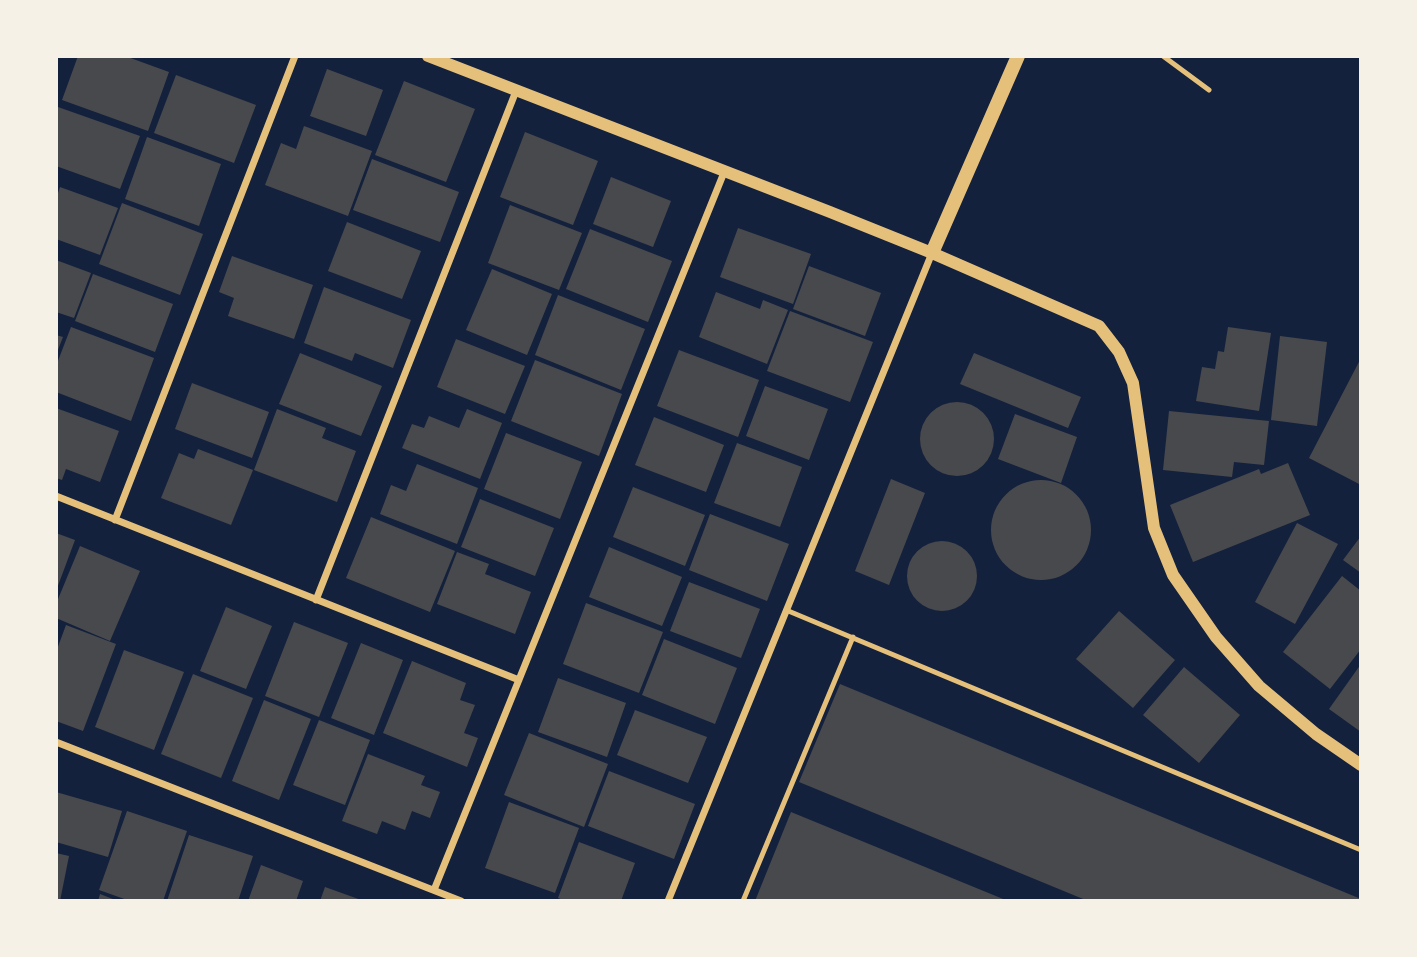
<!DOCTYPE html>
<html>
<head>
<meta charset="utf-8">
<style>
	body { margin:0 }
	#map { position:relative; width:1417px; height:957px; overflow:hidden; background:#14213d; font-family:"Noto Serif",serif }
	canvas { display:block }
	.frame { position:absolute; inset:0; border:58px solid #f6f1e7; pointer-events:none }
</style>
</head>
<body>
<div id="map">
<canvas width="1417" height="957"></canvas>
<div class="frame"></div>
</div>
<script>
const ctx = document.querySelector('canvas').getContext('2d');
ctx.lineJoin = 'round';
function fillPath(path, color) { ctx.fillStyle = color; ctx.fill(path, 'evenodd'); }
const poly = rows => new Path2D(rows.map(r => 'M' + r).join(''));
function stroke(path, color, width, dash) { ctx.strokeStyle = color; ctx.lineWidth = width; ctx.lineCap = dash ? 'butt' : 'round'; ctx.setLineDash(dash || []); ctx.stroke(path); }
fillPath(poly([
	[78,56,125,56,169,72,148,131,62,100],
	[327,69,383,90,366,136,310,116],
	[176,75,256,105,234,163,154,133],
	[404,81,475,109,446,182,375,155],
	[58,107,140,136,120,189,56,166,56,112],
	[304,126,372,151,348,216,265,185,281,143,296,149],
	[525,132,598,161,573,225,500,197],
	[147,137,221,164,199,226,125,199],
	[372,159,459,192,440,242,353,210],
	[611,177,671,201,653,247,593,224],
	[60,187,118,208,100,255,56,239,56,199],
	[122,203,203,234,180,295,99,264],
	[510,205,582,233,559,290,488,263],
	[347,222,421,251,402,299,328,271],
	[738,228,811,254,793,304,720,277],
	[590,229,672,261,648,322,566,289],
	[232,256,313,285,294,339,228,316,234,298,219,292],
	[56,260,91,273,74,318,56,312],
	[809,266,881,293,865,336,793,309],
	[492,269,552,294,527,355,466,330],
	[93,274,173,304,155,352,75,321],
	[324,287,411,320,393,368,355,353,352,361,304,343],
	[716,292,760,309,763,300,788,310,767,364,699,337],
	[558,295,645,329,621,390,535,355],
	[790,311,873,342,850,402,767,371],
	[71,327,154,358,131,421,56,392,56,366],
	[1228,327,1271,333,1259,411,1196,401,1202,367,1215,369,1218,351,1224,352],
	[56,335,63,337,56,355],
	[1280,336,1327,342,1317,426,1271,420],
	[456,339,525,366,505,414,437,387],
	[679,350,759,380,738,437,657,406],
	[300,353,382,386,361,436,279,404],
	[974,353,1081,397,1068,428,960,384],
	[1361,358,1361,485,1309,458],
	[535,360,622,394,599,456,511,421],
	[192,383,269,412,252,458,175,429],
	[765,386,828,409,809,460,746,436],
	'920 439a37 37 0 1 1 74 0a37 37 0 1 1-74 0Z',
	[56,408,119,431,100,482,66,469,62,480,56,478],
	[277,409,326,428,322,438,356,451,337,502,254,470],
	[467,409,502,423,480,479,402,448,412,424,424,428,429,416,459,428],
	[1169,411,1269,421,1264,465,1234,462,1232,477,1163,470],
	[1015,414,1077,437,1061,483,998,459],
	[654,417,724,445,706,492,635,465],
	[506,433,582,462,560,519,484,489],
	[737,443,802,467,780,527,714,503],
	[198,449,253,470,231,525,161,498,179,453,194,459],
	[1288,463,1310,515,1193,562,1170,505,1259,469,1261,474],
	[417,464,478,488,457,544,380,514,391,485,406,491],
	[891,479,925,493,889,585,855,571],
	'991 530a50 50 0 1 1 100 0a50 50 0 1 1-100 0Z',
	[633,487,705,515,685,566,613,537],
	[480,499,554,528,535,576,461,547],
	[710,514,789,544,767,601,689,570],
	[371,517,455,551,430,612,346,578],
	[1297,523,1338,544,1295,624,1255,602],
	[56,533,75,540,56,591],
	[1361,536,1361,573,1343,560],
	'907 576a35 35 0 1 1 70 0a35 35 0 1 1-70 0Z',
	[80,546,140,571,110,641,56,618,56,604],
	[609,547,682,577,662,626,589,597],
	[457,552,489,564,485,574,531,592,515,634,437,604],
	[1342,576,1361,591,1361,649,1330,689,1283,652],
	[689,582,760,609,741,658,670,631],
	[586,603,663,632,639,693,563,664],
	[226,607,272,626,246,689,200,671],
	[1119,611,1175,660,1133,708,1076,659],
	[294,622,348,643,319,717,265,696],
	[66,625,116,644,83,731,56,721,56,652],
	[664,639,737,668,715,724,642,695],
	[361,643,403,660,374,735,331,718],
	[124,650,184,672,154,750,95,727],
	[412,661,466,683,460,700,475,705,464,733,478,738,467,767,383,733],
	[1361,664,1361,732,1329,709],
	[1184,667,1240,715,1199,763,1143,715],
	[193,674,253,698,221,778,161,754],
	[558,678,626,703,607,757,538,732],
	[840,684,1361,899,1361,901,1088,901,799,782],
	[264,700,311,719,279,800,232,781],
	[635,710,707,737,688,783,617,755],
	[319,720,370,740,345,805,293,785],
	[529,733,608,764,584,827,504,795],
	[368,754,425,776,421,785,440,792,430,818,412,811,405,830,382,821,377,834,342,821],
	[609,771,695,804,674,859,588,826],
	[56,792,122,811,108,857,56,842],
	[509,802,579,828,555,893,485,868],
	[127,811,187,831,163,901,130,901,99,890],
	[791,812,1008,901,755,901],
	[189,835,253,856,238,901,167,901],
	[579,842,635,863,621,901,566,901,558,898],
	[56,853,69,856,60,901,56,901],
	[261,865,303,881,296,901,248,901],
	[325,887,364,901,320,901],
	[100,894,118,901,98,901]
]), '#48494c');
stroke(poly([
	[1163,56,1209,90],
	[786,610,1361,850],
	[743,901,853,637]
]), '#e5c07b', 5);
stroke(poly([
	[56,496,519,680],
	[115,520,295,56],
	[316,600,516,91],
	[56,742,461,901],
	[434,890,725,170],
	[668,901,932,253]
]), '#e5c07b', 7);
stroke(poly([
	[428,56,830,212,932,253,1099,326,1119,352,1133,383,1154,528,1173,575,1216,637,1259,686,1316,734,1361,765]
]), '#e5c07b', 12);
stroke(poly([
	[932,253,1018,56]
]), '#e5c07b', 14);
</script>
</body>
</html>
